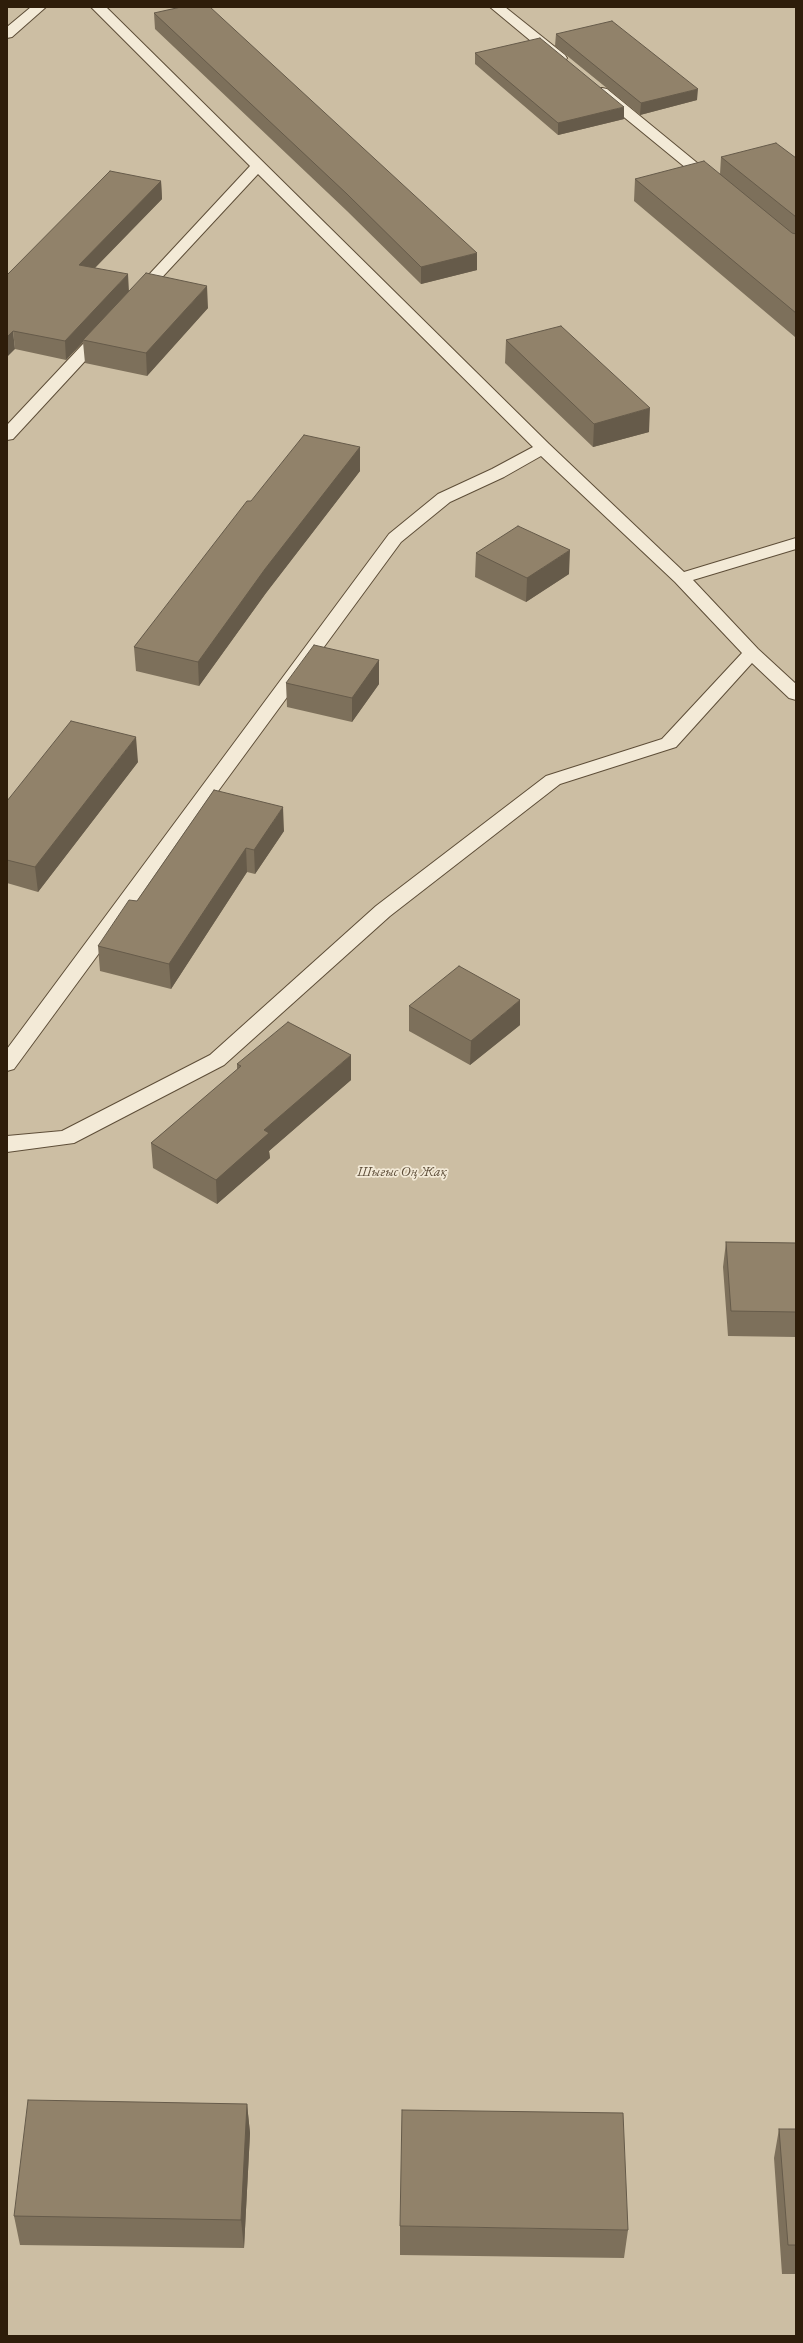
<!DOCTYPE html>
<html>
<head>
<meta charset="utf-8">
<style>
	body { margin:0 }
	#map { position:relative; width:803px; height:2343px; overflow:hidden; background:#ecdfc2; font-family:"EB Garamond",serif }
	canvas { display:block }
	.frame { position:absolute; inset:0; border:8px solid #2e1d0a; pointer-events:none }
</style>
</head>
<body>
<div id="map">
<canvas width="803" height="2343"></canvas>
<div class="frame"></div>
</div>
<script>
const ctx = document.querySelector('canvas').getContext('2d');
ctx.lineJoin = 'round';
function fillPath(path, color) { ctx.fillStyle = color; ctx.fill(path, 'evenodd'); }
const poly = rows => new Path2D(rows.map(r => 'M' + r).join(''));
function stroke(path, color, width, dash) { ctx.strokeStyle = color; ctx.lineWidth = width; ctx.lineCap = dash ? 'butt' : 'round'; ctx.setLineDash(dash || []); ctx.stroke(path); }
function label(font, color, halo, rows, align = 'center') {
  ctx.font = font + ' "EB Garamond",serif'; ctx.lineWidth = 3.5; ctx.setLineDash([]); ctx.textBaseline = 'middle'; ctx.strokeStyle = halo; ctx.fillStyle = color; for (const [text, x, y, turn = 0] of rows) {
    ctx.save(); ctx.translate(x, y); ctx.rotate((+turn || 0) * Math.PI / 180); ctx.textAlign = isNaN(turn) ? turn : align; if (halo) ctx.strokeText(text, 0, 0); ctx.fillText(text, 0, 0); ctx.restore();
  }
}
fillPath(poly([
	[7,7,796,7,796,2336,7,2336]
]), '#ccbea3');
const service = poly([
	[31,7,46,7,12,37,7,38,7,27,31,7],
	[91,7,106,7,549,444,684,572,796,538,796,549,693,580,758,649,796,684,796,700,789,698,752,663,676,747,560,784,390,916,224,1065,74,1143,7,1152,7,1136,62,1131,210,1055,376,906,546,776,662,739,742,653,675,582,541,456,504,477,450,502,401,542,14,1069,7,1071,7,1049,389,534,438,494,492,469,533,447,258,174,141,300,131,300,128,297,131,294,250,166,91,7],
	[490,7,505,7,565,55,567,58,565,61,555,61,490,7],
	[602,88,607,89,718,180,720,183,718,186,708,186,597,95,595,92,597,89,602,88],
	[104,326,110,328,112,331,110,334,13,439,7,440,7,425,98,328,104,326]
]);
stroke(service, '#5e4e38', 2);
fillPath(service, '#f3ead7');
fillPath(poly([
	[154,13,477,270,421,284,347,211,155,29],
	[556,34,697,100,640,115,555,46],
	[475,53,624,119,558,135,475,64],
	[721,157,796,158,796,337,795,337,634,201,635,179,720,174],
	[161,181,162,199,95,268,129,291,208,308,147,376,85,363,83,342,66,360,15,349,7,275],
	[506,340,649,432,593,447,505,363],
	[360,447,360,471,266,593,199,686,136,671,134,647,251,501],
	[476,553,569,574,526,602,475,577],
	[379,660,379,684,352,722,287,707,286,683],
	[138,762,38,892,7,883,7,801],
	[214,790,284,831,255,874,247,872,171,989,100,971,98,946,137,901],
	[409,1006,520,1025,470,1065,409,1031],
	[237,1064,351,1080,269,1151,270,1158,217,1204,153,1168,151,1143,237,1070],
	[726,1242,796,1243,796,1337,728,1336,723,1267],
	[247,2104,250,2133,244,2248,20,2245,14,2216],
	[779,2129,796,2129,796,2274,782,2274,774,2158],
	[400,2226,628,2230,624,2258,400,2255]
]), '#7d705b');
fillPath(poly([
	[698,89,697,100,640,115,641,103],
	[624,107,624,119,558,135,558,123],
	[161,181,162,199,81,282,79,265],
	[477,253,477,270,421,284,421,267],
	[128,274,129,292,83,340,83,342,66,360,65,341],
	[207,286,208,308,147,376,146,353],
	[796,326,796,337,795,337],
	[13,331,15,349,7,357,7,337],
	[650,408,649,432,593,447,594,424],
	[360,447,360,471,266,593,199,686,198,662,265,569],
	[570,550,569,574,526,602,527,578],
	[379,660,379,684,352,722,352,698],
	[136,737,138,762,38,892,35,867],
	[283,807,284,831,255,874,254,850],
	[246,848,247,872,171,989,169,964],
	[520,1000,520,1025,470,1065,471,1041],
	[351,1055,351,1080,269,1151,270,1158,217,1204,216,1180,264,1130],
	[247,2104,250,2133,244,2248,241,2220]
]), '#665b4a');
const building = poly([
	[181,7,210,7,477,253,421,267,347,194,154,13,181,7],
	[612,21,698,89,641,103,556,34,612,21],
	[540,38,624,107,558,123,475,53,540,38],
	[776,143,796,158,796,217,721,157,776,143],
	[704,161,792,233,796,234,796,313,635,179,704,161],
	[110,171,161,181,79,265,128,274,65,341,13,331,7,337,7,275,110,171],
	[146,273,207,286,146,353,83,340,146,273],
	[561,326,650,408,594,424,506,340,561,326],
	[304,435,360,447,265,569,198,662,134,647,247,501,251,501,304,435],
	[518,526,570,550,527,578,476,553,518,526],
	[314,645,379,660,352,698,286,683,314,645],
	[71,721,136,737,35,867,7,860,7,801,71,721],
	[214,790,283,807,254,850,246,848,169,964,98,946,129,900,137,901,214,790],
	[459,966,520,1000,471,1041,409,1006,459,966],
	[288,1022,351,1055,264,1130,269,1133,216,1180,151,1143,241,1066,237,1064,288,1022],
	[726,1242,796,1243,796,1312,731,1311,726,1242],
	[28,2100,247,2104,241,2220,14,2216,28,2100],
	[402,2110,623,2113,628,2230,400,2226,402,2110],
	[779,2129,796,2129,796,2245,788,2245,779,2129]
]);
fillPath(building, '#91826a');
stroke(building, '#665b4a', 1);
label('italic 14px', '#5d4d38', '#f3ead7', [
	["Шығыс Оң Жақ",402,1172]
]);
</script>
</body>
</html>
